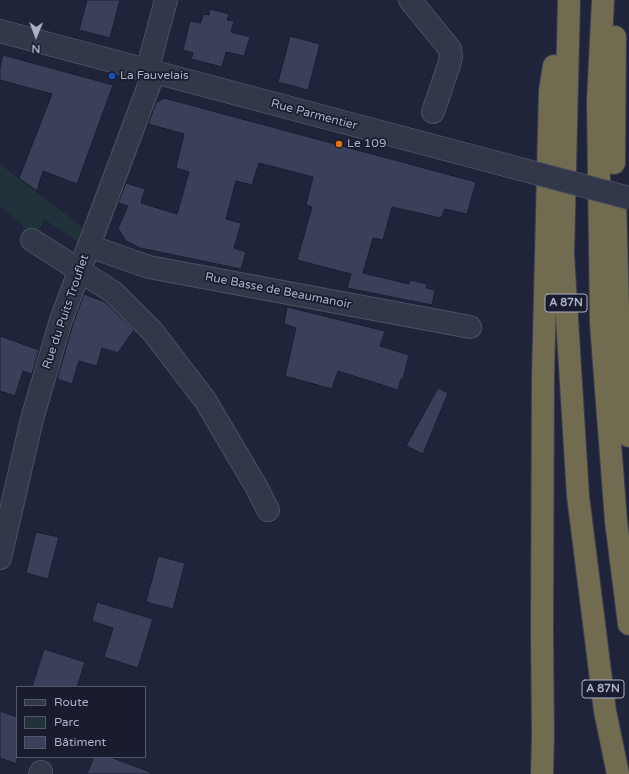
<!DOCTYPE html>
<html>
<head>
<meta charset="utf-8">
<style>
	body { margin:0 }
	#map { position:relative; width:629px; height:774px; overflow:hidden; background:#1f243a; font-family:"Varela Round",sans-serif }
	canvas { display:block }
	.legend { position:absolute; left:16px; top:686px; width:130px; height:72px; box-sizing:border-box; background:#181c2e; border:1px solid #54586b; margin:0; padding:5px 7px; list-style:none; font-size:12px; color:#adb1c7 }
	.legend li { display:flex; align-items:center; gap:8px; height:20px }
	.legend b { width:20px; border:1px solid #54586b }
	.north { position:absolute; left:16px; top:16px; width:40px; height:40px; -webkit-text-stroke:3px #181c2e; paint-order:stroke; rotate:181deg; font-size:11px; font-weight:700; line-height:16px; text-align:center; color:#adb1c7 }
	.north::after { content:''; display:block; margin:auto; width:14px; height:18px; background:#adb1c7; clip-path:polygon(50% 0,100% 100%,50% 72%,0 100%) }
</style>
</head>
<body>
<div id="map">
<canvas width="629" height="774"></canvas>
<ul class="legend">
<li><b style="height:5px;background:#32374a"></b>Route</li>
<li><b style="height:11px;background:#21323b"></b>Parc</li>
<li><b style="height:11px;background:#3a405a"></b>Bâtiment</li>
</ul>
<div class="north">N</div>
</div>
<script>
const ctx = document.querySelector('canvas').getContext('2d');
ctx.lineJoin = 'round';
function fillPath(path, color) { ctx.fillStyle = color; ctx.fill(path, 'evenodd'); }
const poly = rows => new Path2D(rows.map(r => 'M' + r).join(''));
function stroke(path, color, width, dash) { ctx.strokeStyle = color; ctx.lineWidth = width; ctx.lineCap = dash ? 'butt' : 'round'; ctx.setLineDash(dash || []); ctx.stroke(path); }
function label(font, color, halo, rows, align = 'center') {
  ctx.font = font + ' "Varela Round",sans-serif'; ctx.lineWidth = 3.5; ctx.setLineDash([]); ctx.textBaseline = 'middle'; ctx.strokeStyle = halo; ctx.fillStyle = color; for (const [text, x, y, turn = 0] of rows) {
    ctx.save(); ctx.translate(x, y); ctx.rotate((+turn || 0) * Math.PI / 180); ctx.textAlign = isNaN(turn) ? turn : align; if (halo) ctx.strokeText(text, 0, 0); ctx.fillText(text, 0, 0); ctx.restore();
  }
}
fillPath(poly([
	[0,164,82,227,78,241,45,220,34,237,25,231,22,224,0,206]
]), '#21323b');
const building = poly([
	[87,0,120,0,110,38,79,30,87,0],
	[210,9,229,14,227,20,234,21,231,32,250,37,244,56,226,52,222,67,191,59,193,53,183,50,190,21,201,23,203,14,209,15,210,9],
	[290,36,320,44,308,90,278,82,290,36],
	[3,55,113,85,77,184,43,171,37,191,19,178,52,94,0,80,0,67,3,55],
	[164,98,476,182,467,214,445,209,441,218,392,207,383,240,373,238,363,273,409,284,410,280,427,284,426,288,435,290,432,305,347,288,351,274,297,260,312,207,306,205,313,177,259,163,252,185,236,181,226,219,241,223,234,248,246,252,241,269,140,248,126,241,118,228,128,206,118,203,126,183,145,189,141,203,177,214,189,172,176,168,184,134,148,124,156,103,164,98],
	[84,294,105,302,134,330,118,353,102,348,97,366,79,361,72,384,57,379,73,324,84,294],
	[287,307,385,331,380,346,409,355,403,379,401,379,398,390,338,371,332,389,285,376,296,328,284,324,287,307],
	[0,336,39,350,32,374,23,371,15,396,0,391,0,336],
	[438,388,448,393,423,454,406,446,438,388],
	[36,532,59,537,48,579,26,573,36,532],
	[158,556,185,563,173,609,146,602,158,556],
	[97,602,153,619,138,668,104,657,113,628,92,621,97,602],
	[44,649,85,662,77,687,32,687,44,649],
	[0,711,17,717,17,764,0,758,0,711],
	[94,757,110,757,150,772,150,774,87,774,94,757]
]);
fillPath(building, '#3a405a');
stroke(building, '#1a1e31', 1);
const minor = poly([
	[410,0,450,49,451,57,449,65,433,112],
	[0,31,509,166],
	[147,71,166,0],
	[32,240,113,292,153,332,205,400,256,486,268,510],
	[89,246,149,267,470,327],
	[0,558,32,419,61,320,154,72],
	[40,774,41,772]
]);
const highway = poly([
	[569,0,563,254,578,496,605,711,618,774],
	[603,0,598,100,601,324,616,521,629,624],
	[614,163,615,37],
	[615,197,618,307,629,436],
	[542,774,543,736,542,631,543,377,550,91,554,66]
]);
stroke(minor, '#4d5165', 24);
stroke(highway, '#3a3e52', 24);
stroke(minor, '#32374a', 22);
stroke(highway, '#716b4f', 22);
const minorBridge = poly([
	[509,166,629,198]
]);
stroke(minorBridge, '#4d5165', 24, []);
stroke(minorBridge, '#32374a', 22);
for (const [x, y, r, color] of [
	[112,76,4,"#1a4fb4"],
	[339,144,4,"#e8710a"]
]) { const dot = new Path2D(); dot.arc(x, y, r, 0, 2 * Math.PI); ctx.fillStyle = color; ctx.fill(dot); stroke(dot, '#181c2e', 1.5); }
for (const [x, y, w] of [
	[566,303,42],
	[603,689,42]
]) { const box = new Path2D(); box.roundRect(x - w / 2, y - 9, w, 18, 3); ctx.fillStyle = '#181c2e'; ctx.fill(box); stroke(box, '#adb1c7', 1); }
label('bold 11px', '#adb1c7', null, [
	["A 87N",566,303],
	["A 87N",603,689]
]);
label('12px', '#adb1c7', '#181c2e', [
	["La Fauvelais",120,76],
	["Le 109",347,144]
], 'left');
label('12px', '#adb1c7', '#181c2e', [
	["Rue Parmentier",314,115,15],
	["Rue Basse de Beaumanoir",278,291,11],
	["Rue du Puits Trouflet",66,312,-71]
]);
</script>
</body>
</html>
